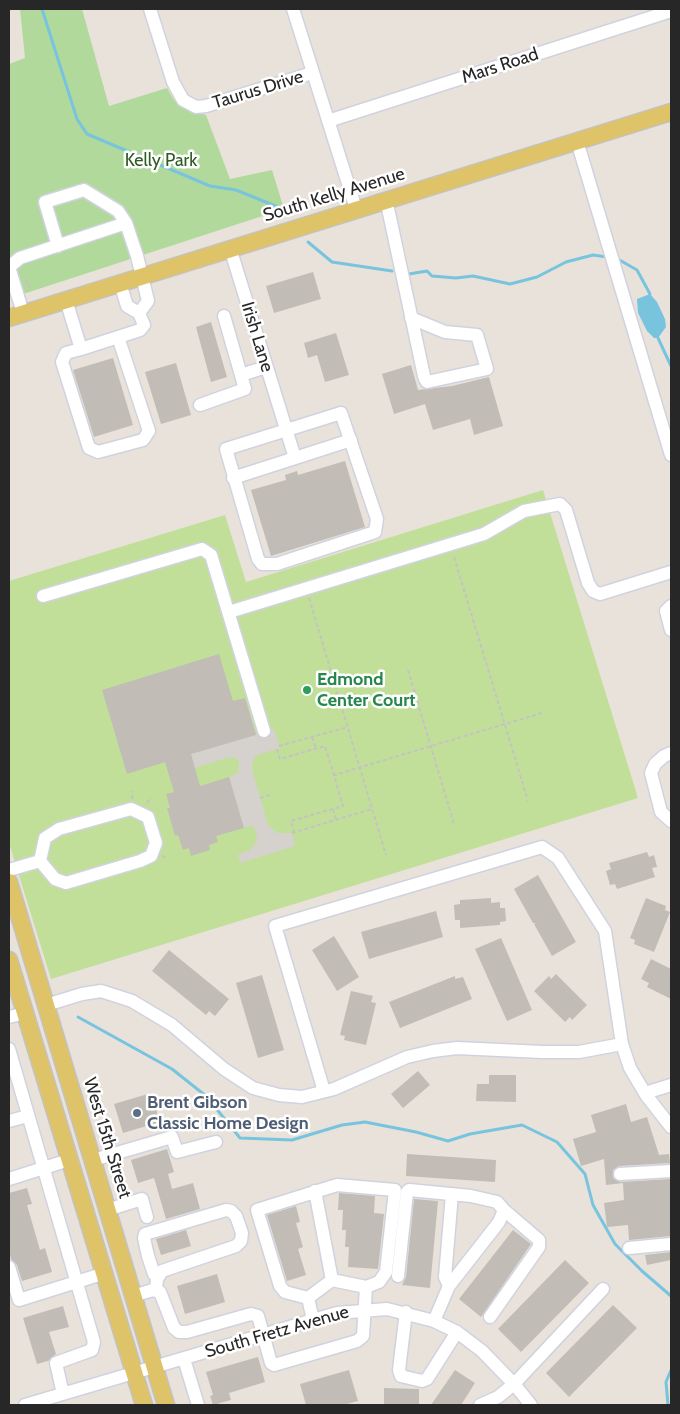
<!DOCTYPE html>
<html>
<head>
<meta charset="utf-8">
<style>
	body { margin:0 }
	#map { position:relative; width:680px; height:1414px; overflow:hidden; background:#e8e2da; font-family:Cabin,sans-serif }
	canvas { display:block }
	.frame { position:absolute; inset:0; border:10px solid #272727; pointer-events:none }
</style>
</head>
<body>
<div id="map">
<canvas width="680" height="1414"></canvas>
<div class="frame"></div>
</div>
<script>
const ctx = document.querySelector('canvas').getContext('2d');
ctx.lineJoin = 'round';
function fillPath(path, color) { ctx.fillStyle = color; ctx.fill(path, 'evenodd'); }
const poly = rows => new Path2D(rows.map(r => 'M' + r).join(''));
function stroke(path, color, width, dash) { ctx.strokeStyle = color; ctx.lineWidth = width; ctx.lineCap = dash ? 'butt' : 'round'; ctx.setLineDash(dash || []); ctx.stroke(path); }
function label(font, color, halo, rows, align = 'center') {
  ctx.font = font + ' Cabin,sans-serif'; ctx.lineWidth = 5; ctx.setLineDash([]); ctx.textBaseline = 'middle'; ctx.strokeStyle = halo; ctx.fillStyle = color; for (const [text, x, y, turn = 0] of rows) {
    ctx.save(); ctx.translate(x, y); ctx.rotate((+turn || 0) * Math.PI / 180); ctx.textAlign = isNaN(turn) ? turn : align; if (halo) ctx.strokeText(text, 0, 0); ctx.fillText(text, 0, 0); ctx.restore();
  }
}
fillPath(poly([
	[20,9,82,9,109,106,167,88,174,100,190,110,206,115,230,179,272,170,284,209,17,296,9,267,9,64,25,58]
]), '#b1d99c');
fillPath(poly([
	[543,490,638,798,51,979,9,843,9,581,225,515,246,582]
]), '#c2df99');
fillPath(poly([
	[274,729,280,748,257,755,253,760,252,769,268,825,277,833,292,833,295,846,240,863,238,854,249,851,256,842,257,837,253,825,244,828,229,777,238,773,239,762,236,758,230,757,195,768,191,754]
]), '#d5d1cc');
fillPath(poly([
	[650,294,657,302,665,319,666,327,658,338,654,338,647,331,638,313,637,299]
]), '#78c4df');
stroke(poly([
	[42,9,77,119,87,134,210,186,236,190,278,207],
	[308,242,332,262,392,271],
	[616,258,637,270,650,294],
	[409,274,427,271,432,276,456,278,473,276,510,284,537,277,566,262,593,255,607,257],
	[658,338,671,366],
	[78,1017,172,1069,206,1096,240,1138,292,1140,342,1125,365,1122,416,1132,448,1141,470,1134,522,1125,557,1142,585,1174,593,1205,615,1244,642,1271,671,1296],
	[668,1405,666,1382,671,1370]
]), '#78c4df', 3);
fillPath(poly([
	[313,272,321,299,274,313,266,286],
	[211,322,227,377,211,382,196,327],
	[336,333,349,375,325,382,317,355,308,358,304,343],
	[113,358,133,425,94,437,73,370],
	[176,363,191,415,161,424,145,372],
	[411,365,418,390,452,386,489,377,503,426,474,435,470,419,433,430,425,404,394,414,382,374],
	[345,461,365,527,271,556,251,490,286,480,285,475,297,471,298,475],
	[219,654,233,701,245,698,256,735,191,754,200,786,229,777,244,828,216,836,218,842,209,845,210,850,191,856,189,848,183,850,178,835,175,836,167,808,170,808,166,794,174,792,165,762,127,774,102,690],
	[647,852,649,857,654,855,657,867,652,868,655,877,617,889,615,884,610,885,606,871,611,869,609,863],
	[538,875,576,942,552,956,534,924,536,923,533,923,514,889],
	[491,898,491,903,500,902,500,908,505,908,506,921,500,922,500,925,460,928,460,920,455,920,454,905,460,904,460,900],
	[646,898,666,906,665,910,670,912,654,952,634,944,635,940,630,938],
	[436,911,443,937,369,959,361,932],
	[334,936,359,977,337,991,312,950],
	[501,938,532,1010,507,1021,475,949],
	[169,950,229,999,215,1016,209,1011,206,1015,152,971],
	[651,959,671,969,671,999,647,987,649,983,641,979],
	[556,974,587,1005,572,1020,570,1017,565,1022,534,991,549,976,551,979],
	[262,975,284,1050,258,1058,236,983],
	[455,976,455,979,463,977,472,999,400,1028,389,1002],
	[351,991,373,996,371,1002,376,1003,366,1045,344,1040,345,1036,340,1035],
	[418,1071,430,1085,403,1108,391,1094],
	[489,1075,516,1075,516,1102,476,1101,477,1084,489,1084],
	[151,1093,160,1122,123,1133,114,1104],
	[626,1104,631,1122,647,1117,659,1155,669,1154,670,1163,619,1166,613,1170,613,1178,620,1182,671,1179,671,1236,629,1240,628,1225,607,1227,604,1203,624,1200,623,1183,606,1185,604,1159,581,1166,573,1139,596,1132,591,1115],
	[167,1149,174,1172,168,1174,172,1189,193,1183,200,1209,166,1219,154,1178,138,1183,131,1160],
	[407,1154,496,1160,495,1182,406,1176],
	[27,1188,32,1204,27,1205,40,1250,45,1248,52,1272,22,1281,17,1265,11,1259,9,1251,9,1193],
	[339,1193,375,1196,374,1213,384,1214,378,1269,348,1267,349,1247,345,1247,346,1230,342,1230,343,1210,338,1210],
	[414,1199,438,1201,430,1288,402,1285,406,1277],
	[296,1206,300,1222,296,1223,303,1247,298,1249,306,1275,287,1281,267,1215],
	[186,1230,191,1246,161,1255,156,1239],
	[513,1230,531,1244,481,1317,459,1299],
	[671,1252,671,1260,647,1265,645,1255],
	[565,1260,589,1283,521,1352,498,1329],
	[217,1274,225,1302,185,1314,177,1286],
	[613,1305,637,1328,569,1397,546,1373],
	[63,1306,69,1327,49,1332,56,1354,48,1361,37,1364,23,1318],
	[258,1357,265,1382,229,1393,231,1400,213,1405,210,1396,213,1395,206,1372],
	[349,1370,358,1401,343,1405,306,1405,300,1384],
	[455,1370,475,1383,461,1405,431,1405],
	[384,1388,419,1389,419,1405,384,1405]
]), '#c1bcb6');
const minor = poly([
	[150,9,173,82,183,100,196,107,206,106,312,73],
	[293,9,356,209],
	[328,121,671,11],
	[577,141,671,455],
	[386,199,424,376,425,379,427,382,487,369,477,335,445,332,411,318],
	[58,246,45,202,84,190,118,211,126,223],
	[230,248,295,458],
	[66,300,81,349,140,330,144,325,139,313],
	[23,313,9,267,20,258,126,223,137,256,148,301,139,313,127,306,120,283],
	[81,349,66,353,62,362,89,448,98,452,143,440,149,431,118,337],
	[241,375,266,367],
	[200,405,245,389,224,316],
	[341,413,377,519,375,532,277,564,262,564,258,559,226,449,341,413],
	[233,478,351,440],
	[43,596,202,549,211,555,264,731],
	[671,606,666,611,671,630],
	[229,612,484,534,524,511,560,504,566,510,588,583,593,591,600,594,671,572],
	[671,753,664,756,655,764,651,773,661,812,671,821],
	[9,870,40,861,45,838,59,829,131,809,148,817,156,843,151,856,140,861,66,883,55,879,40,861],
	[46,1005,82,994,101,991,132,1001,172,1025,224,1069,253,1088,279,1095,302,1097,334,1089,407,1057,433,1051,457,1048,542,1052,579,1052,622,1044,630,1068,646,1095,671,1127],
	[9,1017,25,1013],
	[9,1049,94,1342,92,1350,56,1363,63,1394],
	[324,1091,275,926,542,847,558,858,605,931,622,1044],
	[645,1093,671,1085],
	[9,1121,28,1116],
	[93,1160,172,1137,177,1152,216,1142],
	[620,1174,671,1171],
	[9,1179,69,1160],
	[315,1191,332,1280],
	[107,1210,142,1199,147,1217],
	[629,1248,671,1244],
	[9,1267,19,1300,102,1274],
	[398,1276,407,1192,409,1190,471,1196,497,1202,504,1210,499,1222,449,1286,434,1321],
	[449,1286,445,1277,452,1194],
	[156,1291,157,1279,162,1271,236,1246,241,1241,242,1233,236,1216,231,1211,226,1210,145,1234,144,1238,148,1256,154,1274,157,1277],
	[133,1296,153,1290,160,1292,174,1328,179,1332,187,1332,251,1314,258,1316,271,1363,274,1365,357,1341,363,1336,366,1287,379,1282,386,1272,395,1190,337,1185,257,1210,280,1286,285,1292,308,1298,313,1320],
	[308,1298,332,1280,366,1287],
	[406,1312,399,1370,401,1376,422,1381,427,1379,457,1332],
	[490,1317,539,1247,539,1240,504,1210],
	[184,1359,198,1405],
	[25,1405,337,1313,387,1309,434,1321,457,1332,482,1351,514,1384,531,1405],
	[480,1405,498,1397,514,1384,603,1289]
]);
const major = poly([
	[9,318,671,112],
	[9,882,166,1405],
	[9,960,144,1405]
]);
stroke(minor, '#d0d3df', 15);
stroke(major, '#c3c3c3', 19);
stroke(poly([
	[26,278,30,289],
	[454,557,528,801],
	[309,598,386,855],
	[408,670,454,824],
	[312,737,316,749],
	[279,746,348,727],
	[277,749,280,759,325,746,334,775],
	[260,798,273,794],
	[132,799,133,791],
	[147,803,151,797],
	[333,809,336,819],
	[292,833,372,809],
	[294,833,291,821,343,806,334,775,542,713],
	[162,856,167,858]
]), '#c3c3c3', 2, [4, 2.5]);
stroke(minor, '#fff', 12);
stroke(major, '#dfc368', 16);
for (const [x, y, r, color] of [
	[307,690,5,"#2e9e5b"],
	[137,1113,5,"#5c6f8a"]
]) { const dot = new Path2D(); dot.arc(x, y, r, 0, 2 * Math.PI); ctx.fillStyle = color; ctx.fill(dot); stroke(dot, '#fff', 2); }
label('18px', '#272727', '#fff', [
	["Mars Road",500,66,-18],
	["Taurus Drive",258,90,-17],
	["South Kelly Avenue",334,195,-17],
	["Irish Lane",257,337,73],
	["West 15th Street",107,1138,73],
	["South Fretz Avenue",277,1332,-16]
]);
label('18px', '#2d5b21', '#fff', [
	["Kelly Park",161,161]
]);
label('bold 18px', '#27864d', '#fff', [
	["Edmond",317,680],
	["Center Court",317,701]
], 'left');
label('bold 18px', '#4e5e75', '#fff', [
	["Brent Gibson",147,1103],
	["Classic Home Design",147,1124]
], 'left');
</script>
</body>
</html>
